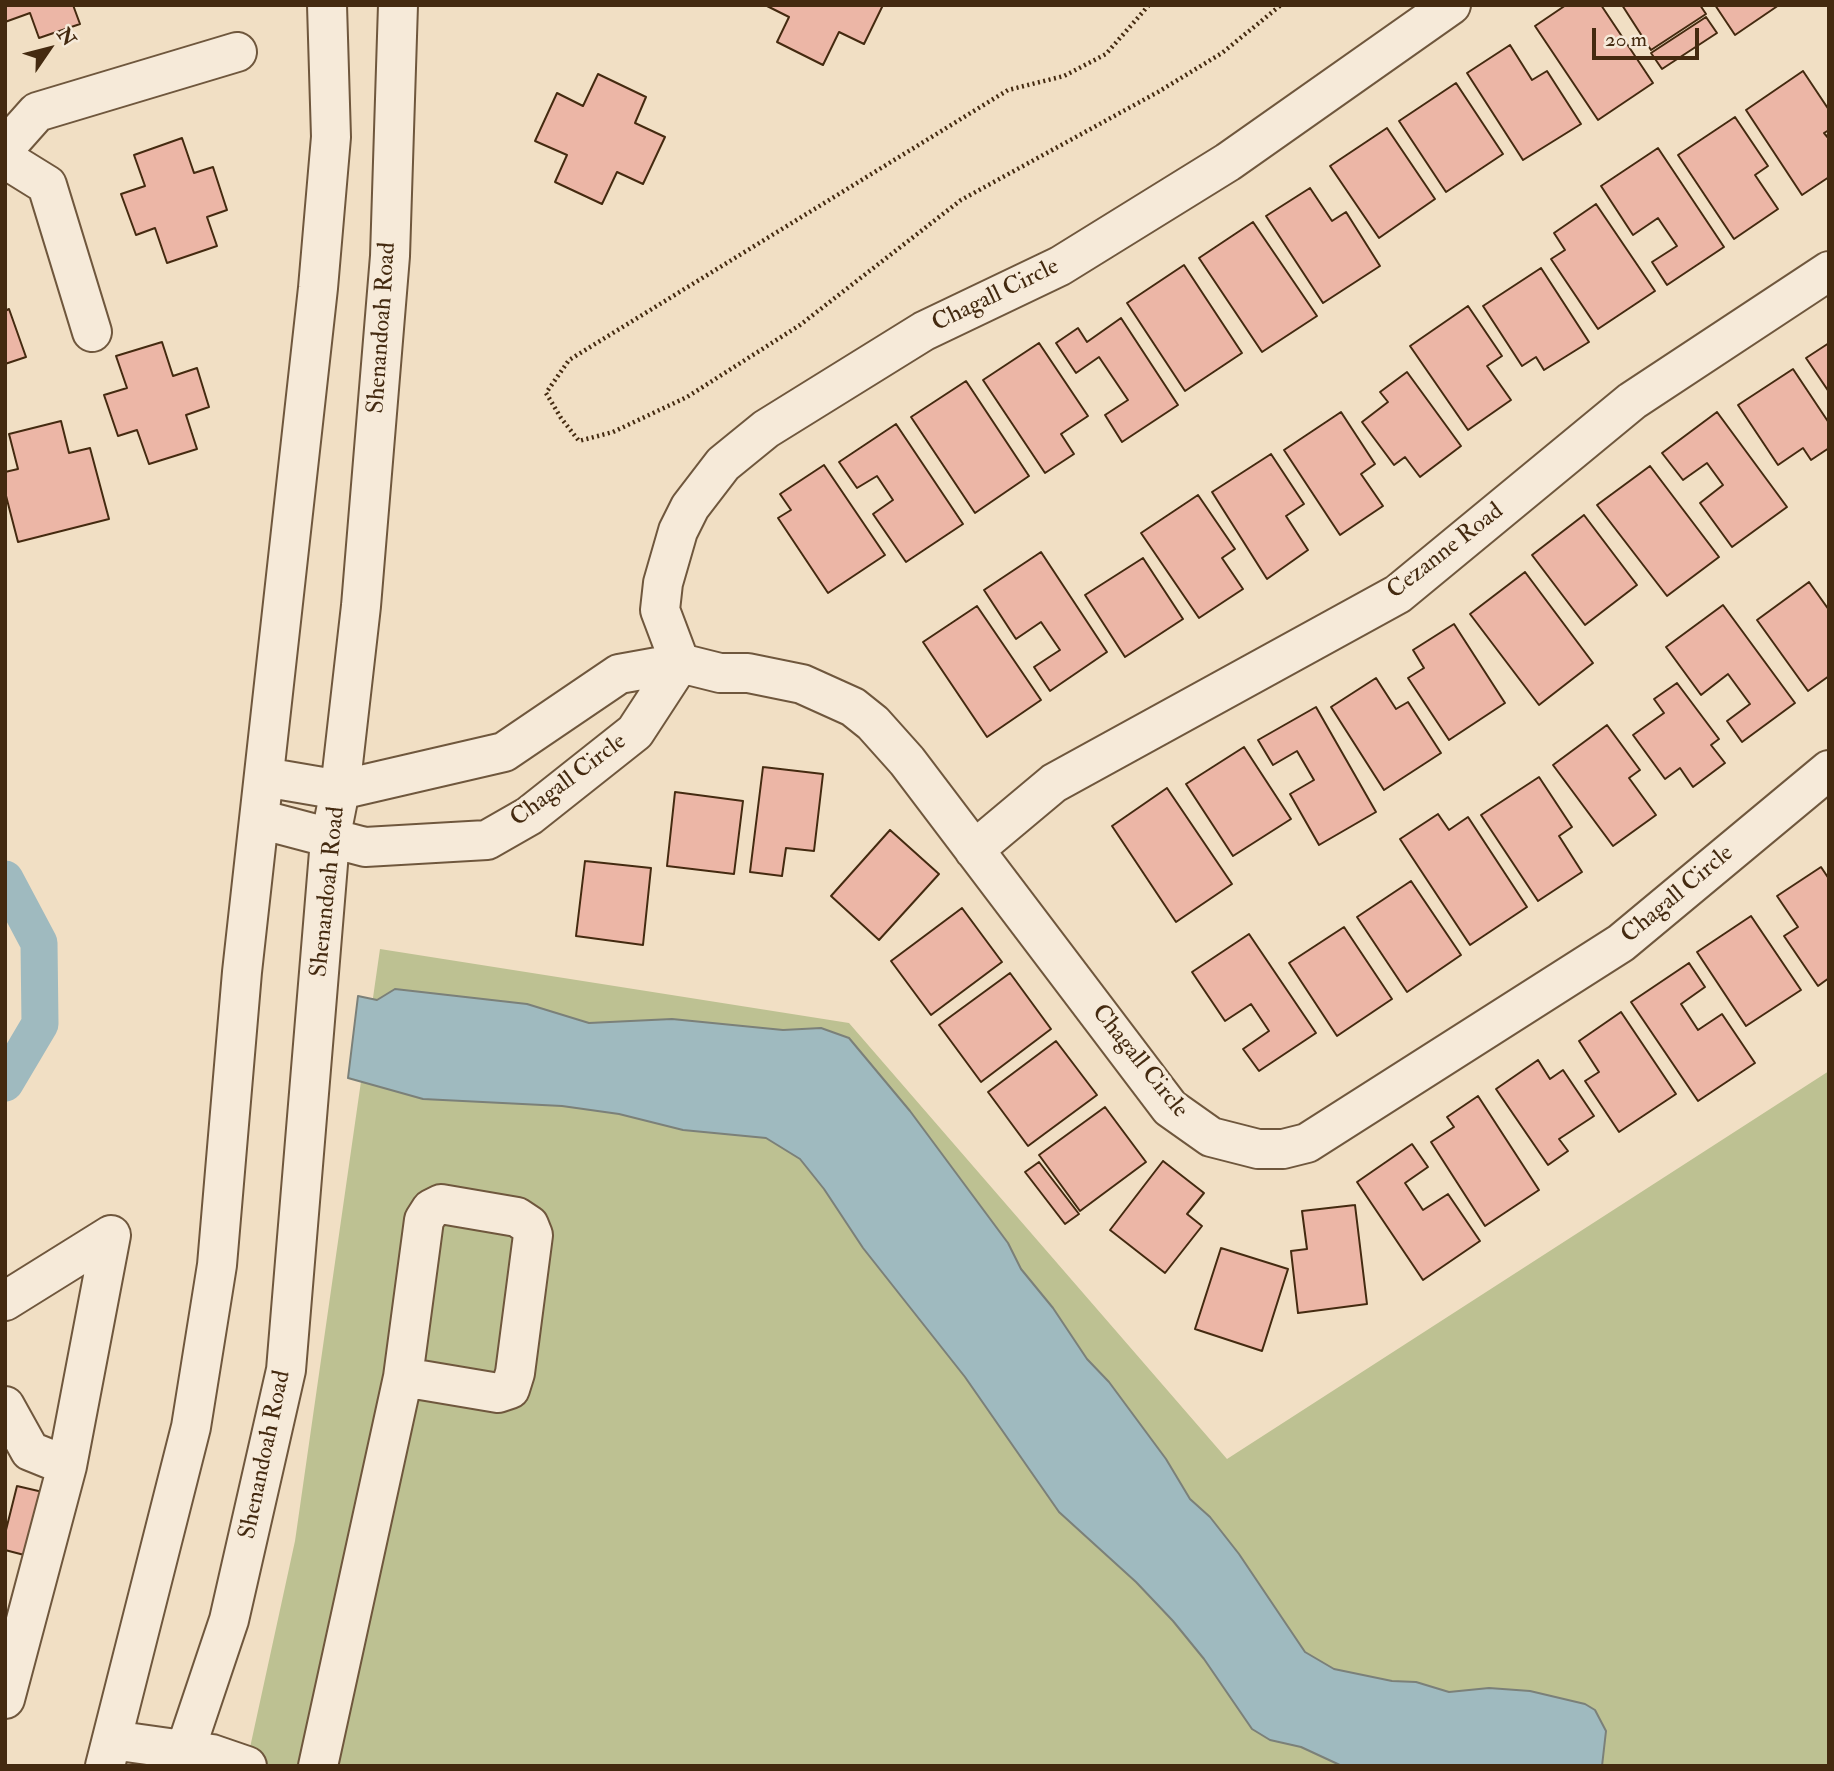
<!DOCTYPE html>
<html>
<head>
<meta charset="utf-8">
<style>
	body { margin:0 }
	#map { position:relative; width:1834px; height:1771px; overflow:hidden; background:#f1dfc4; font-family:"IM FELL Double Pica",serif }
	canvas { display:block }
	.frame { position:absolute; inset:0; border:7px solid #442a10; pointer-events:none }
	.north { position:absolute; left:14px; top:14px; width:70px; height:70px; -webkit-text-stroke:5px #f6ead9; paint-order:stroke; rotate:55deg; font-size:19px; font-weight:700; line-height:28px; text-align:center; color:#442a10 }
	.north::after { content:''; display:block; margin:auto; width:24px; height:32px; background:#442a10; clip-path:polygon(50% 0,100% 100%,50% 72%,0 100%) }
	.scale { position:absolute; left:1592px; top:28px; width:107px; height:32px; box-sizing:border-box; border:4px solid #442a10; border-top:0; padding-left:9px; font-size:21px; line-height:24px; white-space:nowrap; color:#442a10; -webkit-text-stroke:5px #f6ead9; paint-order:stroke }
</style>
</head>
<body>
<div id="map">
<canvas width="1834" height="1771"></canvas>
<div class="frame"></div>
<div class="north">N</div>
<div class="scale">20 m</div>
</div>
<script>
const ctx = document.querySelector('canvas').getContext('2d');
ctx.lineJoin = 'round';
function fillPath(path, color) { ctx.fillStyle = color; ctx.fill(path, 'evenodd'); }
const poly = rows => new Path2D(rows.map(r => 'M' + r).join(''));
function stroke(path, color, width, dash) { ctx.strokeStyle = color; ctx.lineWidth = width; ctx.lineCap = dash ? 'butt' : 'round'; ctx.setLineDash(dash || []); ctx.stroke(path); }
function label(font, color, halo, rows, align = 'center') {
  ctx.font = font + ' "IM FELL Double Pica",serif'; ctx.lineWidth = 7; ctx.setLineDash([]); ctx.textBaseline = 'middle'; ctx.strokeStyle = halo; ctx.fillStyle = color; for (const [text, x, y, turn = 0] of rows) {
    ctx.save(); ctx.translate(x, y); ctx.rotate((+turn || 0) * Math.PI / 180); ctx.textAlign = isNaN(turn) ? turn : align; if (halo) ctx.strokeText(text, 0, 0); ctx.fillText(text, 0, 0); ctx.restore();
  }
}
fillPath(poly([
	[380,949,849,1023,1227,1459,1829,1071,1829,1766,246,1766,295,1541]
]), '#bdc192');
const water = poly([
	[395,989,527,1004,589,1023,672,1019,783,1030,821,1028,849,1038,910,1111,1008,1243,1021,1269,1053,1308,1087,1359,1109,1382,1166,1459,1190,1499,1210,1517,1239,1554,1305,1652,1334,1669,1392,1681,1416,1682,1449,1692,1489,1688,1530,1691,1585,1704,1595,1710,1606,1731,1602,1766,1342,1766,1301,1747,1270,1740,1252,1729,1204,1659,1173,1621,1136,1582,1059,1512,965,1377,863,1248,824,1189,800,1159,766,1138,683,1130,619,1114,562,1106,423,1099,348,1078,358,996,377,1000,395,989]
]);
fillPath(water, '#9fbabf');
stroke(water, '#7b8079', 2);
stroke(poly([
	[5,879,39,943,40,1024,5,1083]
]), '#9fbabf', 37);
const building = poly([
	[5,5,73,5,80,24,39,38,30,13,5,22,5,5],
	[765,5,883,5,864,44,839,32,823,65,777,42,789,17,765,5],
	[1566,5,1601,5,1653,83,1598,120,1535,26,1566,5],
	[1622,5,1700,5,1706,14,1651,50,1622,5],
	[1715,5,1779,5,1735,35,1715,5],
	[1706,17,1717,33,1662,69,1651,53,1706,17],
	[1510,45,1532,80,1547,71,1581,124,1523,160,1467,73,1510,45],
	[1803,71,1829,110,1829,130,1824,133,1829,139,1829,177,1802,195,1746,110,1803,71],
	[598,74,646,97,635,123,665,137,643,184,617,172,602,204,555,182,567,155,535,141,557,93,583,106,598,74],
	[1456,83,1503,154,1446,192,1399,121,1456,83],
	[1735,117,1768,166,1755,175,1778,209,1734,239,1678,155,1735,117],
	[1387,128,1435,199,1379,238,1330,166,1387,128],
	[182,138,194,173,213,167,227,210,207,217,217,246,167,263,155,228,136,235,121,194,145,186,134,155,182,138],
	[1658,148,1724,247,1667,285,1652,262,1677,246,1658,218,1633,235,1601,186,1658,148],
	[1310,188,1332,221,1346,212,1380,266,1323,303,1266,216,1310,188],
	[1596,204,1655,291,1598,329,1551,259,1565,250,1554,233,1596,204],
	[1253,222,1317,316,1262,352,1199,258,1253,222],
	[1184,265,1242,353,1185,391,1127,303,1184,265],
	[1541,268,1589,342,1544,370,1536,357,1522,366,1483,306,1541,268],
	[1468,306,1502,356,1487,366,1511,400,1468,430,1410,346,1468,306],
	[9,309,26,357,5,364,5,311,9,309],
	[1121,318,1178,405,1122,442,1105,415,1128,400,1099,357,1076,373,1056,343,1078,328,1087,342,1121,318],
	[162,342,173,376,197,368,209,407,186,415,197,449,149,464,137,430,118,436,104,395,127,388,116,356,162,342],
	[1039,343,1088,416,1061,434,1074,454,1045,473,983,380,1039,343],
	[1829,343,1829,392,1806,358,1829,343],
	[1793,369,1829,423,1829,448,1811,460,1803,448,1778,465,1738,405,1793,369],
	[1407,372,1461,446,1420,477,1405,457,1394,465,1362,422,1388,402,1380,392,1407,372],
	[966,381,1029,476,975,513,911,417,966,381],
	[1341,412,1375,464,1361,474,1383,506,1340,535,1284,450,1341,412],
	[1717,412,1787,507,1732,547,1700,503,1723,485,1707,463,1683,480,1662,453,1717,412],
	[61,421,69,453,90,448,109,519,18,542,5,492,5,472,18,469,9,434,61,421],
	[896,424,963,524,906,562,873,514,893,500,877,476,857,488,839,462,896,424],
	[1271,454,1304,504,1286,516,1308,550,1267,579,1212,492,1271,454],
	[824,465,885,555,828,593,778,518,791,510,780,494,824,465],
	[1650,466,1719,557,1667,596,1597,505,1650,466],
	[1198,495,1235,549,1222,558,1243,589,1199,618,1141,533,1198,495],
	[1584,515,1637,585,1585,625,1532,555,1584,515],
	[1041,552,1107,652,1050,691,1034,667,1060,650,1041,622,1016,639,984,590,1041,552],
	[1143,558,1183,619,1125,657,1085,595,1143,558],
	[1525,572,1593,663,1539,705,1470,614,1525,572],
	[1809,582,1829,610,1829,676,1808,691,1757,620,1809,582],
	[1723,605,1795,703,1742,742,1727,721,1750,704,1728,674,1701,695,1666,647,1723,605],
	[977,606,1041,700,987,737,923,642,977,606],
	[1454,624,1505,703,1449,740,1408,678,1424,668,1413,650,1454,624],
	[1376,678,1396,709,1408,702,1441,753,1384,790,1331,707,1376,678],
	[1677,683,1719,739,1711,745,1725,763,1693,787,1680,768,1665,779,1633,735,1664,713,1654,699,1677,683],
	[1316,707,1376,812,1319,845,1290,794,1314,780,1297,751,1273,765,1258,740,1316,707],
	[1607,725,1640,770,1629,778,1656,815,1613,846,1553,765,1607,725],
	[1244,747,1291,819,1233,856,1186,784,1244,747],
	[763,767,823,774,814,851,786,848,782,876,750,872,763,767],
	[1539,777,1572,827,1559,836,1582,872,1538,901,1481,815,1539,777],
	[1167,788,1232,884,1176,922,1112,826,1167,788],
	[675,792,743,801,734,874,667,866,675,792],
	[1438,814,1449,830,1468,817,1527,907,1470,945,1400,839,1438,814],
	[890,830,939,874,879,940,831,896,890,830],
	[585,861,651,868,643,945,576,936,585,861],
	[1821,867,1829,879,1829,978,1818,986,1784,936,1798,927,1777,896,1821,867],
	[1411,881,1461,955,1407,992,1357,917,1411,881],
	[962,908,1002,962,931,1015,891,961,962,908],
	[1751,916,1801,990,1746,1026,1697,952,1751,916],
	[1344,927,1392,999,1337,1036,1289,963,1344,927],
	[1249,934,1316,1033,1259,1071,1243,1049,1269,1031,1251,1004,1225,1021,1192,972,1249,934],
	[1689,963,1705,987,1681,1004,1698,1030,1722,1014,1755,1063,1698,1101,1631,1002,1689,963],
	[1010,973,1051,1029,981,1082,939,1025,1010,973],
	[1621,1012,1676,1094,1619,1132,1585,1081,1599,1072,1579,1041,1621,1012],
	[1056,1041,1097,1095,1028,1146,988,1092,1056,1041],
	[1538,1060,1550,1079,1563,1070,1594,1116,1559,1139,1568,1151,1548,1165,1496,1089,1538,1060],
	[1478,1096,1539,1190,1485,1226,1431,1142,1454,1127,1447,1117,1478,1096],
	[1105,1107,1146,1162,1080,1211,1039,1155,1105,1107],
	[1412,1144,1428,1167,1405,1183,1423,1210,1448,1194,1480,1241,1423,1280,1357,1182,1412,1144],
	[1163,1161,1204,1193,1187,1214,1202,1226,1165,1273,1110,1230,1163,1161],
	[1039,1162,1079,1214,1065,1224,1025,1172,1039,1162],
	[1355,1205,1367,1304,1298,1313,1291,1251,1307,1249,1302,1211,1355,1205],
	[1221,1248,1288,1269,1262,1351,1195,1329,1221,1248],
	[17,1486,47,1493,32,1557,5,1550,5,1534,17,1486]
]);
fillPath(building, '#ecb6a6');
stroke(building, '#442a10', 2);
const minor = poly([
	[5,148,37,112,237,52],
	[5,159,47,185,92,332],
	[680,663,660,610,663,583,678,531,690,507,723,464,766,429,924,331,1060,266,1228,162,1451,5],
	[264,777,340,790,504,752,619,674,680,663,720,673,748,673,802,684,853,707,873,723,907,761,1170,1108,1211,1137,1258,1149,1283,1149,1307,1143,1621,943,1829,770],
	[259,819,365,847,487,840,529,816,635,732,680,663],
	[974,850,1054,783,1398,594,1632,401,1829,271],
	[5,1301,111,1235,67,1466,5,1699],
	[5,1406,30,1451,67,1466],
	[112,1740,212,1754,247,1766],
	[105,1766,191,1427,217,1265,242,972,318,288,331,137,327,5],
	[180,1766,229,1620,286,1370,330,840,340,790,361,606,390,256,398,5],
	[318,1766,403,1377,424,1220,431,1209,441,1204,517,1217,529,1225,533,1235,515,1373,510,1389,498,1393,403,1377]
]);
stroke(minor, '#6f573d', 42);
stroke(poly([
	[1149,5,1106,54,1064,76,1008,90,569,360,546,393,561,418,579,441,613,432,687,397,800,325,961,200,1158,92,1222,53,1281,5]
]), '#442a10', 4.5, [2, 3.5]);
stroke(minor, '#f6ead9', 38);
label('24px', '#442a10', '#f6ead9', [
	["Chagall Circle",996,296,-26],
	["Shenandoah Road",383,328,-86],
	["Cezanne Road",1446,552,-38],
	["Chagall Circle",569,781,-37],
	["Shenandoah Road",329,892,-84],
	["Chagall Circle",1678,895,-40],
	["Chagall Circle",1139,1062,51],
	["Shenandoah Road",266,1455,-78]
]);
</script>
</body>
</html>
